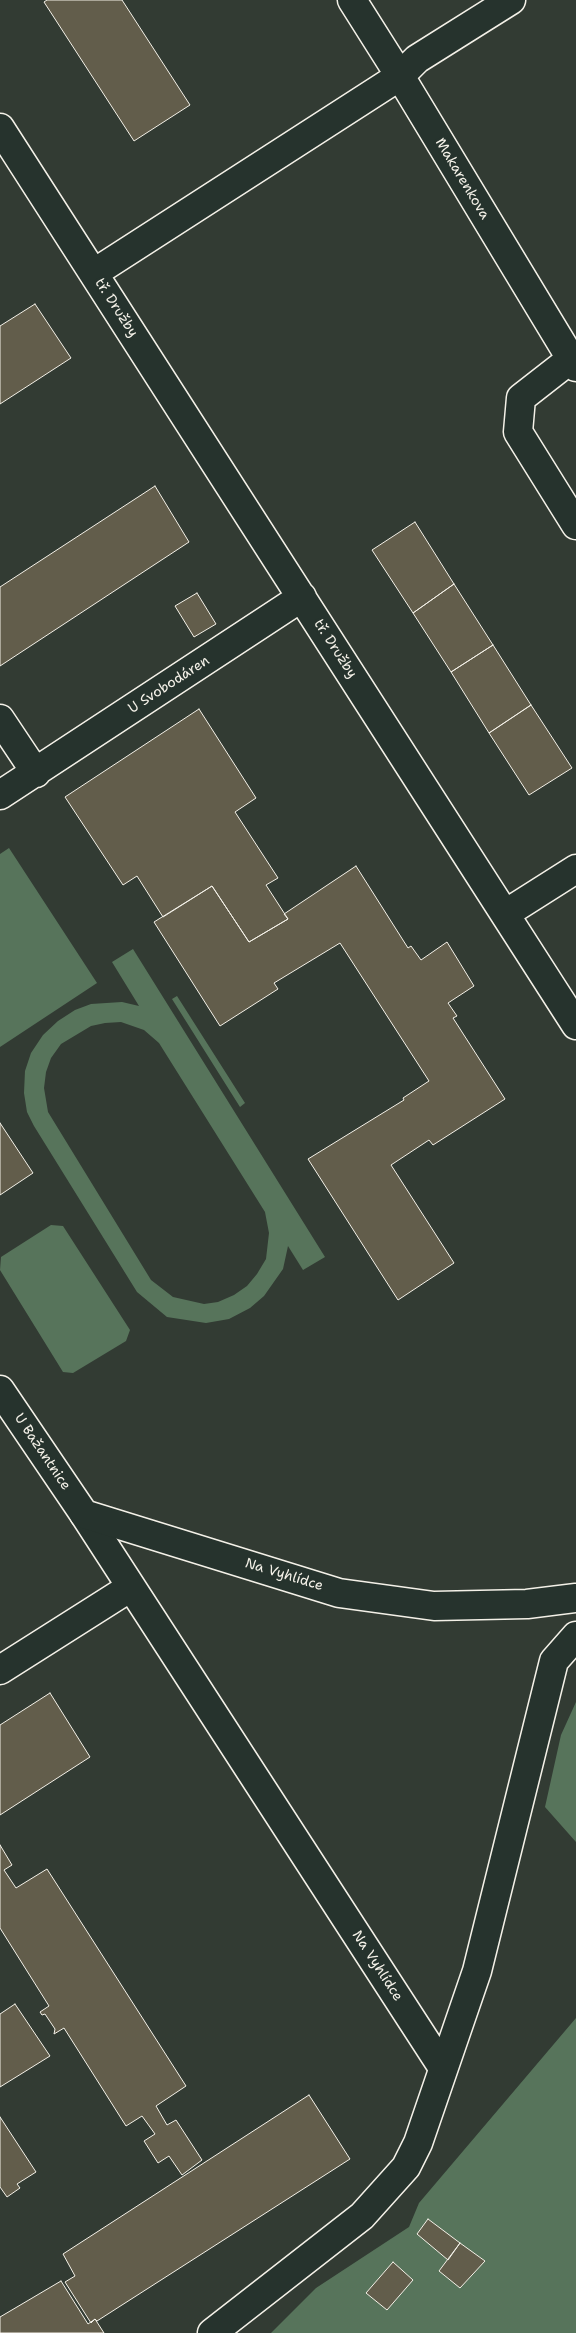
<!DOCTYPE html>
<html>
<head>
<meta charset="utf-8">
<style>
	body { margin:0 }
	canvas { display:block; background:#323b33 }
</style>
</head>
<body>
<canvas width="576" height="2333"></canvas>
<script>
const ctx = document.querySelector('canvas').getContext('2d');
ctx.lineJoin = 'round';
function fillPath(path, color) { ctx.fillStyle = color; ctx.fill(path, 'evenodd'); }
const poly = rows => new Path2D(rows.map(r => 'M' + r).join(''));
function stroke(path, color, width, dash) { ctx.strokeStyle = color; ctx.lineWidth = width; ctx.lineCap = dash ? 'butt' : 'round'; ctx.setLineDash(dash || []); ctx.stroke(path); }
function label(font, color, halo, rows, align = 'center') {
  ctx.font = font + ' "Shantell Sans",sans-serif'; ctx.lineWidth = 5; ctx.setLineDash([]); ctx.textBaseline = 'middle'; ctx.strokeStyle = halo; ctx.fillStyle = color; for (const [text, x, y, turn = 0] of rows) {
    ctx.save(); ctx.translate(x, y); ctx.rotate((+turn || 0) * Math.PI / 180); ctx.textAlign = isNaN(turn) ? turn : align; if (halo) ctx.strokeText(text, 0, 0); ctx.fillText(text, 0, 0); ctx.restore();
  }
}
fillPath(poly([
	[9,848,97,983,0,1047,0,854],
	[133,949,325,1257,303,1270,288,1246,283,1269,264,1296,250,1308,229,1319,206,1323,167,1317,137,1292,34,1126,27,1112,24,1093,25,1071,31,1053,43,1035,58,1021,75,1010,91,1004,122,1002,139,1006,112,962],
	[121,1022,144,1030,159,1043,265,1212,269,1233,266,1259,257,1274,247,1286,234,1295,218,1302,204,1304,173,1297,151,1280,48,1112,44,1088,46,1072,51,1058,61,1044,91,1026,105,1023],
	[177,996,245,1103,240,1107,172,999],
	[51,1225,63,1226,130,1330,126,1341,73,1373,63,1372,0,1270,1,1257],
	[576,1702,576,1842,545,1807,561,1735],
	[576,2018,576,2333,271,2333,316,2288,409,2227,419,2203]
]), '#57745b');
const building = poly([
	[47,0,122,0,190,105,134,141,44,2,47,0],
	[35,304,71,358,0,404,0,326,35,304],
	[155,486,189,542,0,666,0,587,155,486],
	[415,522,454,584,413,613,372,550,415,522],
	[454,584,493,645,451,672,413,613,454,584],
	[197,593,216,624,194,637,175,606,197,593],
	[493,645,531,705,489,733,451,672,493,645],
	[531,705,572,768,529,795,489,733,531,705],
	[199,709,256,798,235,812,278,878,266,885,288,919,249,942,212,886,163,917,137,876,123,885,65,797,199,709],
	[356,866,408,948,411,946,421,960,447,942,474,986,448,1003,457,1016,453,1018,505,1099,433,1145,429,1140,391,1165,454,1263,398,1300,308,1159,404,1100,403,1098,429,1081,340,943,274,983,278,989,220,1026,154,922,212,886,249,942,288,919,284,914,356,866],
	[0,1123,33,1173,0,1195,0,1123],
	[50,1693,90,1757,0,1815,0,1725,50,1693],
	[0,1845,12,1865,4,1870,16,1888,47,1869,186,2086,156,2106,167,2125,176,2120,202,2160,182,2175,169,2156,158,2163,144,2141,155,2134,142,2116,126,2126,64,2028,54,2034,55,2029,45,2014,42,2015,40,2012,49,2006,0,1928,0,1845],
	[15,2004,50,2056,0,2087,0,2014,15,2004],
	[309,2095,350,2159,97,2321,95,2319,91,2323,65,2282,75,2276,63,2254,309,2095],
	[0,2117,36,2172,17,2184,20,2188,7,2197,0,2187,0,2117],
	[428,2219,460,2243,448,2260,417,2234,428,2219],
	[460,2243,485,2261,460,2288,439,2271,460,2243],
	[393,2262,413,2280,387,2310,366,2293,393,2262],
	[61,2281,88,2324,95,2319,104,2333,0,2333,0,2317,61,2281]
]);
fillPath(building, '#625d4b');
stroke(building, '#f4f1e8', 1);
const street = poly([
	[352,0,400,76,576,367],
	[0,128,576,1025],
	[94,273,400,76,417,59,511,0],
	[571,359,521,398,518,432,576,525],
	[0,719,36,773],
	[0,795,302,597],
	[505,914,576,869],
	[84,1514,443,2068],
	[0,1670,131,1587],
	[212,2333,362,2216,406,2167,418,2143,477,1971,554,1661,576,1636]
]);
const secondary = poly([
	[0,1390,84,1514,339,1593,434,1606,527,1604,576,1598]
]);
stroke(street, '#f4f1e8', 31);
stroke(secondary, '#f4f1e8', 31);
stroke(street, '#26332d', 28);
stroke(secondary, '#26332d', 28);
label('14px', '#f4f1e8', '#26332d', [
	["Makarenkova",462,179,59],
	["tř. Družby",116,308,57],
	["tř. Družby",335,649,57],
	["U Svobodáren",169,685,-33],
	["U Bažantnice",42,1452,56],
	["Na Vyhlídce",284,1575,17],
	["Na Vyhlídce",377,1966,57]
]);
</script>
</body>
</html>
